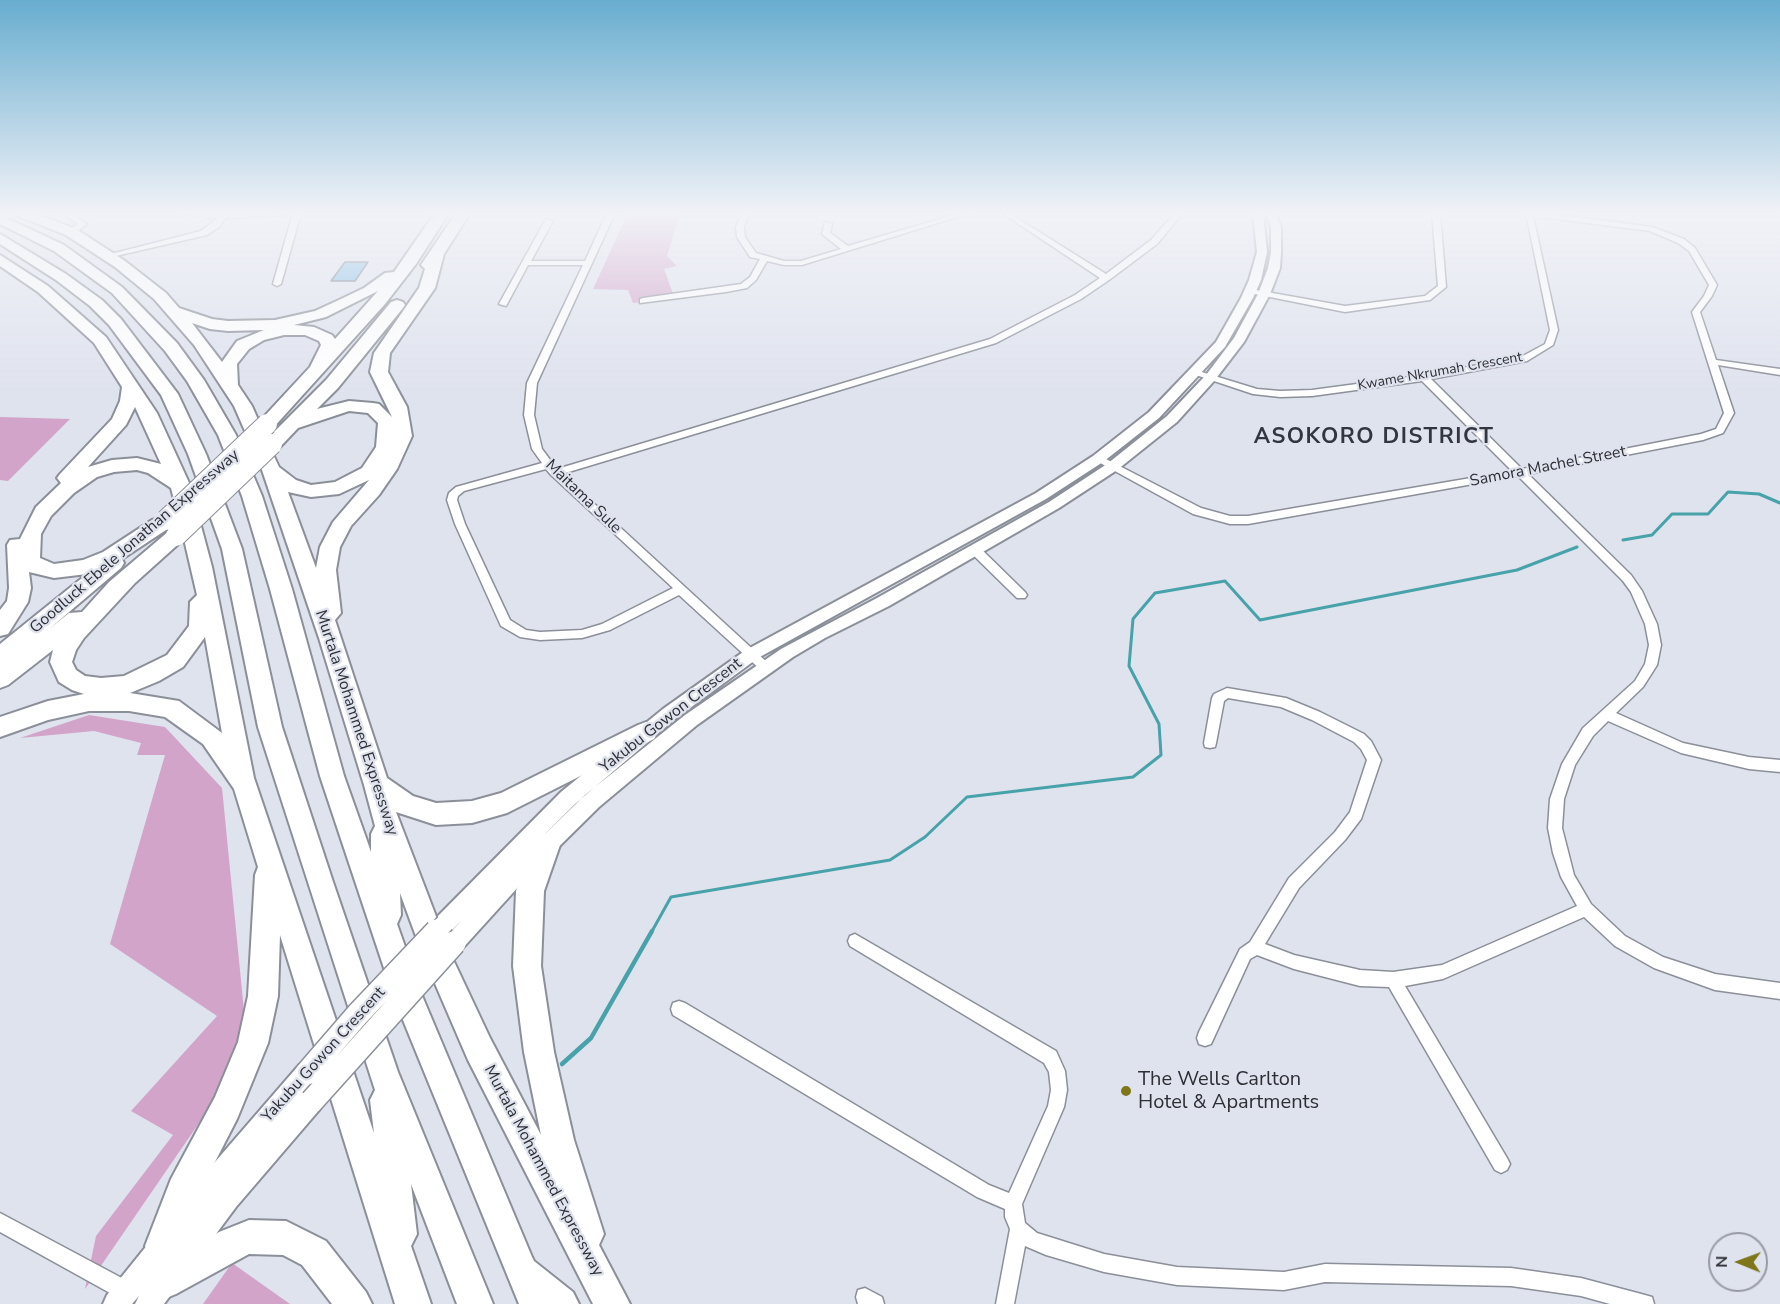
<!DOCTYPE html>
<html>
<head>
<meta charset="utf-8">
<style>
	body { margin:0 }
	#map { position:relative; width:1780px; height:1304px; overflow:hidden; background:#dfe3ee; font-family:"Nunito Sans",sans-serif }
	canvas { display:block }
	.north { position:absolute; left:1708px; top:1232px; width:60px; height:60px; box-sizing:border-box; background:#dfe3ee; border:2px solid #989ba4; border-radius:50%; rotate:271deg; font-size:16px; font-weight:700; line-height:24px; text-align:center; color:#2e2f34 }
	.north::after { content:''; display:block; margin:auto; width:21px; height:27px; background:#7e7619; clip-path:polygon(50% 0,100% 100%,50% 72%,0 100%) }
</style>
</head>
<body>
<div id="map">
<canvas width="1780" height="1304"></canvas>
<div class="north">N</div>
</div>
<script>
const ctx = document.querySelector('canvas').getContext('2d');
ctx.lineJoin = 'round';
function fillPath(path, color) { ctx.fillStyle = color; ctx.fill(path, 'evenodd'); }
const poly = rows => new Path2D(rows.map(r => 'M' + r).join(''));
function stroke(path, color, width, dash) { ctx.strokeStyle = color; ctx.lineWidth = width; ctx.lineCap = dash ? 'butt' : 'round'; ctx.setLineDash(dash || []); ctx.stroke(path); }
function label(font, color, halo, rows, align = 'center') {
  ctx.font = font + ' "Nunito Sans",sans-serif'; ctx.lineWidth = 4.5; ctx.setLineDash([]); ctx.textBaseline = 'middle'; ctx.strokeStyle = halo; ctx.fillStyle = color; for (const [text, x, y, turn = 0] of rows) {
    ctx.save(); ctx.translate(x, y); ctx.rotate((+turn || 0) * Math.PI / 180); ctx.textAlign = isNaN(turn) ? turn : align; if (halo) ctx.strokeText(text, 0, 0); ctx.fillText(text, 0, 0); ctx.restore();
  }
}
fillPath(poly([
	[628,213,680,213,667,256,677,266,664,269,675,299,633,303,628,290,593,289],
	[0,417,70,419,8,481,0,480],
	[89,715,165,727,222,788,245,1021,230,1078,85,1289,96,1236,173,1135,131,1111,217,1016,110,944,165,755,137,755,141,743,94,731,20,738],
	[232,1263,290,1304,203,1304]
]), '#d2a4c9');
stroke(poly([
	[1623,540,1652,535,1672,514,1708,514,1728,492,1759,494,1780,503],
	[651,933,671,897,890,860,925,837,967,797,1133,777,1161,755,1159,724,1129,666,1133,619,1155,593,1225,581,1260,620,1517,570,1577,547]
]), '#48a2a9', 3);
stroke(poly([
	[562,1064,591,1038,652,931]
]), '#48a2a9', 4.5);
const building = poly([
	[345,262,368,262,355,281,331,281,345,262]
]);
fillPath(building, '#7dbde3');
stroke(building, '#6c767c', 1.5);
const street = poly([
	[62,213,70,213,87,224,74,234,68,234,68,230,78,224,62,213],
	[180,213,224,214,292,213,288,215,226,218,219,227,207,235,107,258,103,256,201,231,218,218,184,215,180,213],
	[293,213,301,213,281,284,277,286,273,284,293,213],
	[607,213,615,213,537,383,534,415,542,449,557,469,990,339,1075,295,1100,278,1002,213,1009,213,1106,274,1151,240,1175,213,1183,213,1157,244,1109,280,1081,299,996,343,562,474,770,665,772,668,770,671,766,673,762,671,679,595,610,630,582,638,540,640,520,637,501,626,455,524,447,500,449,493,456,487,542,463,532,449,524,415,527,383,583,265,528,265,506,306,499,304,546,219,553,221,531,261,585,261,607,213],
	[546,469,551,475,673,588,602,624,582,630,540,632,526,630,510,620,465,524,457,500,458,496,464,491,546,469],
	[742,213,749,213,744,227,745,237,756,253,784,261,801,261,841,249,822,234,825,222,832,224,830,233,848,246,960,213,970,213,802,265,784,265,767,261,756,280,747,288,726,292,640,303,640,299,643,298,741,284,750,277,760,259,750,257,737,237,736,227,742,213],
	[1432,213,1440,213,1446,287,1430,300,1345,312,1250,293,1246,291,1250,289,1345,306,1425,296,1438,286,1432,213],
	[1526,213,1543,213,1652,227,1684,239,1695,248,1717,285,1712,296,1700,312,1716,360,1780,369,1780,375,1718,365,1734,413,1723,433,1703,440,1528,474,1631,575,1642,591,1657,624,1661,645,1657,665,1643,687,1616,713,1683,743,1749,757,1780,760,1780,772,1749,769,1681,753,1608,721,1593,736,1575,765,1564,799,1562,828,1574,875,1591,904,1625,936,1663,957,1715,974,1780,983,1780,999,1715,990,1654,968,1615,946,1584,917,1443,979,1405,986,1507,1158,1510,1164,1507,1170,1501,1173,1495,1170,1389,987,1360,986,1294,969,1257,955,1250,959,1211,1044,1205,1046,1199,1044,1197,1038,1199,1032,1240,949,1250,942,1289,878,1335,832,1350,812,1367,760,1361,749,1354,742,1312,720,1281,707,1228,698,1224,701,1216,743,1215,747,1210,748,1205,747,1204,743,1212,698,1214,694,1227,688,1286,698,1320,712,1364,734,1371,741,1381,760,1361,819,1345,840,1299,888,1265,944,1294,955,1360,970,1393,972,1442,965,1577,906,1561,877,1553,853,1548,828,1550,799,1562,764,1583,728,1635,681,1645,664,1649,645,1645,624,1631,592,1623,581,1518,476,1248,524,1230,524,1193,514,1093,459,1094,457,1102,457,1201,508,1230,516,1248,516,1512,471,1422,381,1312,396,1280,397,1253,394,1190,373,1195,370,1257,389,1280,391,1312,390,1424,375,1521,357,1545,344,1550,330,1526,213],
	[1533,216,1650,231,1678,243,1689,251,1709,285,1704,296,1692,312,1724,413,1716,429,1701,434,1522,469,1431,379,1527,361,1553,345,1558,330,1533,216],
	[974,545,978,546,1025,592,1027,595,1025,598,1017,598,970,552,969,549,974,545],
	[855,934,1056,1051,1065,1071,1067,1090,1064,1107,1022,1204,1025,1223,1037,1233,1104,1254,1177,1267,1284,1272,1325,1264,1511,1268,1581,1278,1645,1295,1652,1297,1654,1304,1610,1304,1581,1296,1511,1286,1325,1282,1284,1290,1177,1285,1104,1272,1046,1255,1025,1246,1014,1304,996,1304,1010,1229,1005,1217,1005,1209,977,1197,673,1015,671,1009,673,1003,679,1001,685,1003,989,1185,1009,1193,1048,1106,1051,1090,1049,1072,1044,1063,850,946,848,941,850,936,855,934],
	[0,1213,133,1284,135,1291,133,1298,126,1300,119,1298,0,1232,0,1213],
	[865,1288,882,1297,884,1304,858,1304,856,1297,858,1290,865,1288]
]);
const secondary = poly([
	[1253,213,1263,213,1267,252,1261,280,1253,298,1225,347,1159,418,1103,462,1046,499,758,658,675,719,575,804,535,844,585,795,685,715,781,649,877,598,1049,502,1107,464,1167,416,1206,375,1234,338,1258,294,1268,268,1271,252,1271,227,1266,213,1276,213,1281,227,1281,252,1280,268,1270,294,1244,342,1214,381,1177,422,1117,470,1059,508,889,606,825,638,793,657,697,725,599,807,520,885,461,950,454,953,447,950,444,943,447,936,463,919,452,930,445,933,438,930,435,923,438,916,561,792,663,709,746,650,1036,493,1093,456,1149,412,1216,342,1241,298,1249,280,1257,252,1253,213],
	[307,1062,315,1065,318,1073,305,1092,312,1090,320,1093,323,1101,320,1109,236,1207,164,1304,135,1304,139,1296,132,1304,103,1304,107,1295,202,1177,299,1065,307,1062]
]);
const highway = poly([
	[16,213,34,213,76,229,125,261,166,293,179,308,212,319,228,321,275,320,315,311,341,299,364,288,385,273,394,272,435,213,449,213,416,264,385,304,273,428,262,428,267,439,326,380,391,302,397,300,403,302,405,305,403,308,338,388,317,409,349,401,373,403,379,404,392,417,370,372,374,353,419,288,425,269,421,265,456,213,470,213,444,254,435,288,390,353,388,372,407,407,412,436,397,469,379,495,351,526,340,547,336,570,341,613,335,620,387,778,413,796,436,803,472,801,501,793,638,725,646,722,654,725,658,732,654,739,507,813,472,823,436,825,396,812,450,953,490,1038,541,1135,524,1052,513,966,516,891,538,837,547,833,556,837,560,845,544,891,541,966,554,1052,574,1140,604,1234,599,1245,630,1304,593,1304,468,1060,424,958,400,893,401,915,397,924,423,998,532,1257,534,1261,573,1292,579,1304,519,1304,394,998,320,776,270,589,242,496,218,435,187,381,165,351,112,293,54,251,0,224,0,215,64,245,122,287,177,343,204,380,236,435,262,496,292,589,344,776,371,852,371,834,375,826,364,785,319,638,262,470,234,406,194,345,154,299,115,267,66,235,18,216,16,213],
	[378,291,335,339,332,335,314,327,294,325,326,317,378,291],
	[192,323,210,329,228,331,264,330,237,341,222,362,192,323],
	[284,335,305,335,319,341,321,345,310,367,259,422,252,406,238,385,237,364,249,349,264,340,284,335],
	[349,411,368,413,378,423,376,447,362,468,335,482,311,485,296,480,279,467,271,450,279,448,298,428,349,411],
	[369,480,333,522,320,547,316,568,288,492,311,497,339,494,369,480],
	[0,234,66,274,102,300,121,319,178,394,206,454,242,549,282,727,333,882,398,1072,493,1304,457,1304,411,1184,417,1234,411,1246,431,1304,395,1304,280,935,278,996,268,1043,237,1119,196,1199,174,1257,219,1232,249,1220,286,1221,326,1241,366,1292,372,1304,332,1304,302,1265,283,1255,249,1254,176,1294,164,1299,152,1294,147,1282,152,1270,169,1260,162,1263,150,1258,145,1246,171,1179,215,1097,238,1042,248,996,255,875,258,867,234,789,203,744,165,717,129,711,89,711,48,720,0,737,0,717,48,701,84,694,72,690,59,682,50,662,53,650,8,685,0,688,0,644,87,574,54,578,29,572,31,588,28,602,8,634,0,636,0,610,7,601,9,588,7,545,10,540,20,539,36,507,61,483,57,478,60,474,112,419,120,401,122,387,94,343,38,292,0,266,0,255,48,286,106,337,157,413,190,485,212,567,254,778,374,1133,370,1100,375,1090,258,727,222,549,188,454,161,395,109,325,90,306,56,280,0,244,0,234],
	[135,407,161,464,137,458,112,460,88,467,126,425,135,407],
	[137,470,148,473,171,488,182,531,176,529,169,531,109,582,82,612,69,613,49,629,121,568,124,563,122,559,166,530,169,525,166,520,159,518,152,520,103,552,83,560,54,564,40,558,41,534,51,516,74,493,97,477,114,472,137,470],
	[184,539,197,595,190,602,189,626,167,655,124,676,101,678,85,676,76,670,72,662,76,650,84,638,135,583,184,539],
	[205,637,222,733,179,701,130,693,159,681,183,667,205,637]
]);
stroke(street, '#8b8f99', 3);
stroke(secondary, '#8b8f99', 4);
stroke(highway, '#8b8f99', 4);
fillPath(street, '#fff');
fillPath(secondary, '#fff');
fillPath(highway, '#fff');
const secondaryBridgeFar1 = poly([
	[436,933,445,923]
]);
const secondaryBridge = poly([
	[307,1073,358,1014,437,931],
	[312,1101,454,943]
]);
const highwayBridge = poly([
	[166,520,267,424],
	[176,536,272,444]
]);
stroke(secondaryBridgeFar1, '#8b8f99', 21, []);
stroke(secondaryBridge, '#8b8f99', 26, []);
stroke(highwayBridge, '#8b8f99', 22, []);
stroke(secondaryBridgeFar1, '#fff', 18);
stroke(secondaryBridge, '#fff', 23);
stroke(highwayBridge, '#fff', 20);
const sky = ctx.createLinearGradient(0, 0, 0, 395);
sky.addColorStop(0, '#68adcf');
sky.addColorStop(0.54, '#f1f2f7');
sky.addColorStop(1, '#f1f2f700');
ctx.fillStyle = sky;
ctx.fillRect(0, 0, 1780, 395);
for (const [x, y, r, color] of [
	[1126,1091,6,"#7e7619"]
]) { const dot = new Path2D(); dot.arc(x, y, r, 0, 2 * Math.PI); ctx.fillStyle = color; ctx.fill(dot); stroke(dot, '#dfe3ee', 2); }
label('14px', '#2e2f34', '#dfe3ee', [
	["Kwame Nkrumah Crescent",1440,372,-10]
]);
label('16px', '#2e2f34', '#dfe3ee', [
	["Samora Machel Street",1548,467,-11],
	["Maitama Sule",583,497,44],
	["Goodluck Ebele Jonathan Expressway",135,542,-41],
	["Yakubu Gowon Crescent",671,716,-38],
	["Murtala Mohammed Expressway",356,723,72],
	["Yakubu Gowon Crescent",324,1055,-48],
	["Murtala Mohammed Expressway",543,1171,62]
]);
label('20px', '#2e2f34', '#dfe3ee', [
	["The Wells Carlton",1138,1080],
	["Hotel & Apartments",1138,1103]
], 'left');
ctx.letterSpacing = '1.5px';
label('bold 22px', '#32363f', '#dfe3ee', [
	["ASOKORO DISTRICT",1374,438]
]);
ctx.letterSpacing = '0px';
</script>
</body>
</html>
